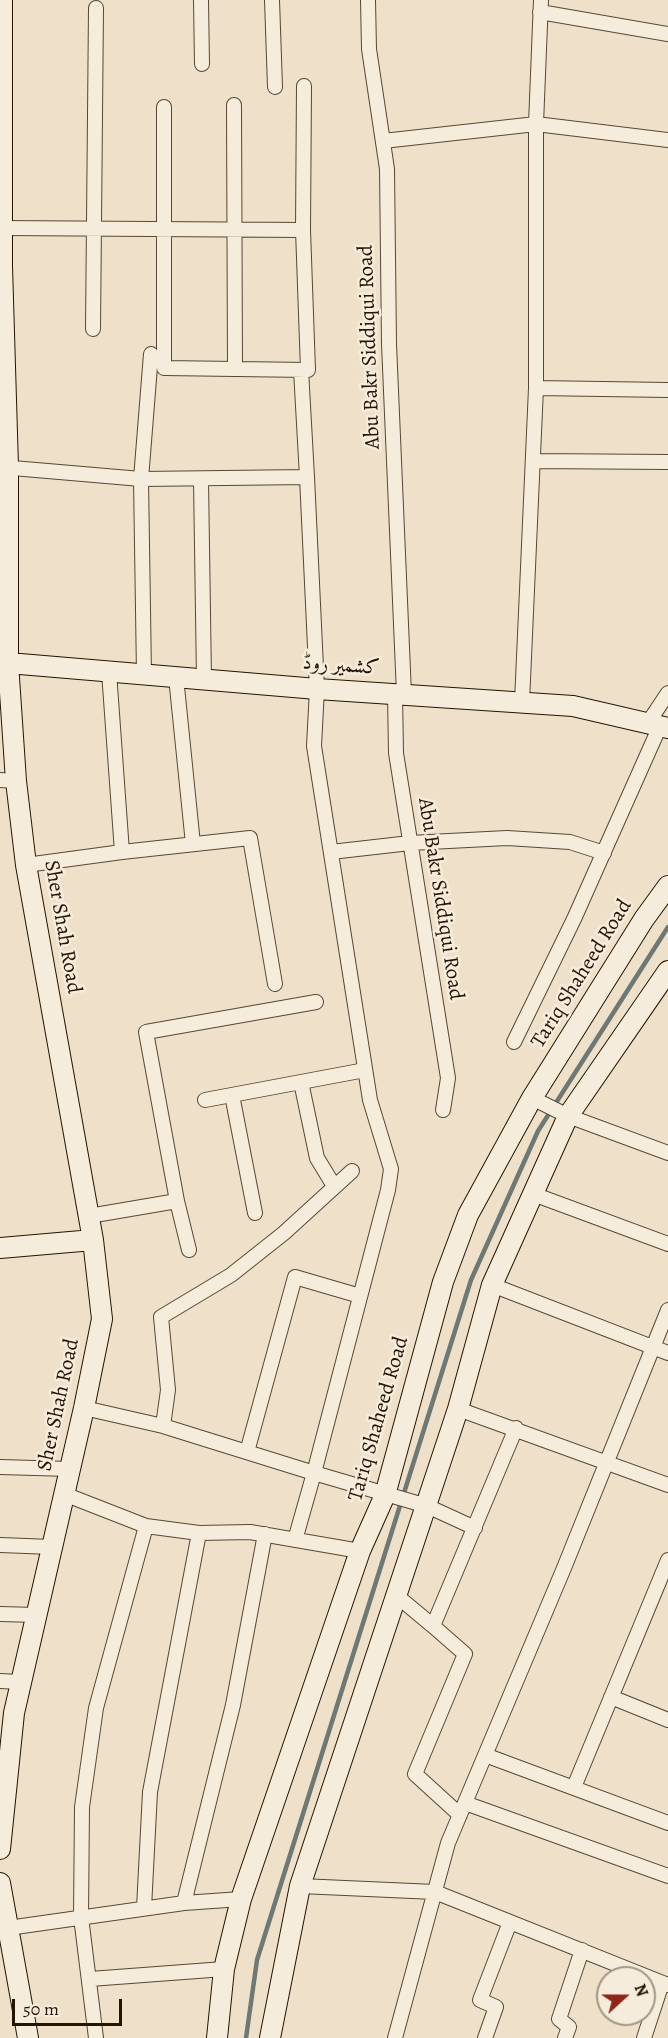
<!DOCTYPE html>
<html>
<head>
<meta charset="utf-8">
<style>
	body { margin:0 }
	#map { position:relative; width:668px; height:2038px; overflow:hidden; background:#efe1c9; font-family:Alegreya,serif }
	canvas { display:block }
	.north { position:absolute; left:596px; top:1966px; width:60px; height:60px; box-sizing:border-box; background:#f5ecdc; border:2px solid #a29684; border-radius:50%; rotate:69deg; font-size:16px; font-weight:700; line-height:24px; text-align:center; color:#251401 }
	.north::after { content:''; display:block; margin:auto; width:21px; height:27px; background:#8f2418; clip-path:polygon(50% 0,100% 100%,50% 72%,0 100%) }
	.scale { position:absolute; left:12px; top:1999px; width:110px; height:27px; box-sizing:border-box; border:3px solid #251401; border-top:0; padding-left:8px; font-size:18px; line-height:21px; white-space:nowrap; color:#251401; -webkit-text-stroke:4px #f5ecdc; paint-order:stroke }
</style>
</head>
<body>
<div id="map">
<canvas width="668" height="2038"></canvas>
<div class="north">N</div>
<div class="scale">50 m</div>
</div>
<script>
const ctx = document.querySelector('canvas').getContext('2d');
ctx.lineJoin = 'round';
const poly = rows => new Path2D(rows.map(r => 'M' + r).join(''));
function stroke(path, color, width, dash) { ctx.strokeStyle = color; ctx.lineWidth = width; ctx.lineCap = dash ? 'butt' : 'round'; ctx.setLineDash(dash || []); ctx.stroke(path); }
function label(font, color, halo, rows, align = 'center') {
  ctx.font = font + ' Alegreya,Amiri,serif'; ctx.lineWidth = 5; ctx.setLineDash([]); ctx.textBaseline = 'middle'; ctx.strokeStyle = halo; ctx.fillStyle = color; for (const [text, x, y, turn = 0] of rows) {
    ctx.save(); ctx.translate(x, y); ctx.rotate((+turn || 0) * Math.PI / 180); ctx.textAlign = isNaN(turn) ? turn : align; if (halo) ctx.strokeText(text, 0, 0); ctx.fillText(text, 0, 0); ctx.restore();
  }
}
stroke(poly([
	[246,2038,257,1960,471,1280,538,1131,668,927]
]), '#6e7874', 4.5);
const street = poly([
	[201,0,202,64],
	[272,0,275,87],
	[368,0,369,49,387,169,389,344,404,694],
	[540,12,668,34],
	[234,105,235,369],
	[164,107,164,368,308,370,303,230],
	[383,141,536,124,668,140],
	[1,228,303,230,304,86],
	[93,329,96,8],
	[536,388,668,390],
	[534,461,668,462],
	[1,467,141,479,307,477,301,370],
	[307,477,317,689,314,746,370,1100,391,1169,388,1190,314,1473,427,1506,475,1528],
	[201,480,204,680],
	[144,675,141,479,151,354],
	[176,677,193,844],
	[395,694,396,753,448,1078,443,1110],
	[522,702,536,388,536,124,541,0],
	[648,723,668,693],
	[0,780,16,781],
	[122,852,250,838,275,984],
	[331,852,410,843,507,838,570,842,604,853],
	[26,865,122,852,109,672],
	[514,1042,574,919,660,726],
	[301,1082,317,1158,334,1186],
	[232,1095,255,1213],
	[532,1098,568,1116,668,1153],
	[205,1100,365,1070],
	[533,1194,668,1244],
	[177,1201,146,1032,316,1002],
	[89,1216,177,1201,189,1250],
	[492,1285,668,1353],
	[84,1408,163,1426,168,1390,161,1317,231,1275,284,1233,352,1171],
	[458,1409,668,1485],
	[163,1426,314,1473,295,1540],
	[247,1452,295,1277,360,1296],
	[0,1467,70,1469],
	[64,1494,146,1526,199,1533,250,1532,360,1551],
	[0,1545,52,1547],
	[397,1596,433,1626],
	[0,1614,37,1615],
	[0,1681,21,1682],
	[611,1697,668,1720],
	[485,1755,668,1823],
	[574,1787,668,1560],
	[465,1803,668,1876],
	[460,1815,415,1774,465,1654,433,1626,516,1428],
	[300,1886,435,1892,668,1985],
	[184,1903,233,1705,265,1534],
	[144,1908,150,1792,199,1533],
	[8,1928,184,1903,241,1899],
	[90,1979,224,1969],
	[96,2038,81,1917,82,1807,96,1708,146,1526],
	[395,2038,448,1843,564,1568,668,1310],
	[485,2038,496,2007,480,2000,510,1922],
	[565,2038,569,2027,559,2019,582,1950],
	[644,2038,662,1983]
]);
const secondary = poly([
	[8,663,317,689,573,706,668,728],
	[0,1248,93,1240],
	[0,1849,14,1713,84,1408,102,1319,93,1240,26,865,16,781,8,663,8,467,2,266,2,0],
	[0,1883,28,2038],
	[217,2038,224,1969,241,1899,360,1551,385,1495,443,1282,468,1215,532,1098,644,919,668,886],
	[270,2038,300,1886,458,1409,492,1285,568,1116,668,971]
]);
stroke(street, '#584733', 16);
stroke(secondary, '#251401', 22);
stroke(street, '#f5ecdc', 14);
stroke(secondary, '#f5ecdc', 20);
label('21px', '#251401', '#f5ecdc', [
	["Abu Bakr Siddiqui Road",370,347,-92],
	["کشمیر روڈ",341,666,4],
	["Abu Bakr Siddiqui Road",440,899,81],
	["Sher Shah Road",62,927,80],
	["Tariq Shaheed Road",582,974,-58],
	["Sher Shah Road",59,1405,-78],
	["Tariq Shaheed Road",379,1419,-74]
]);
</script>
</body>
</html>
